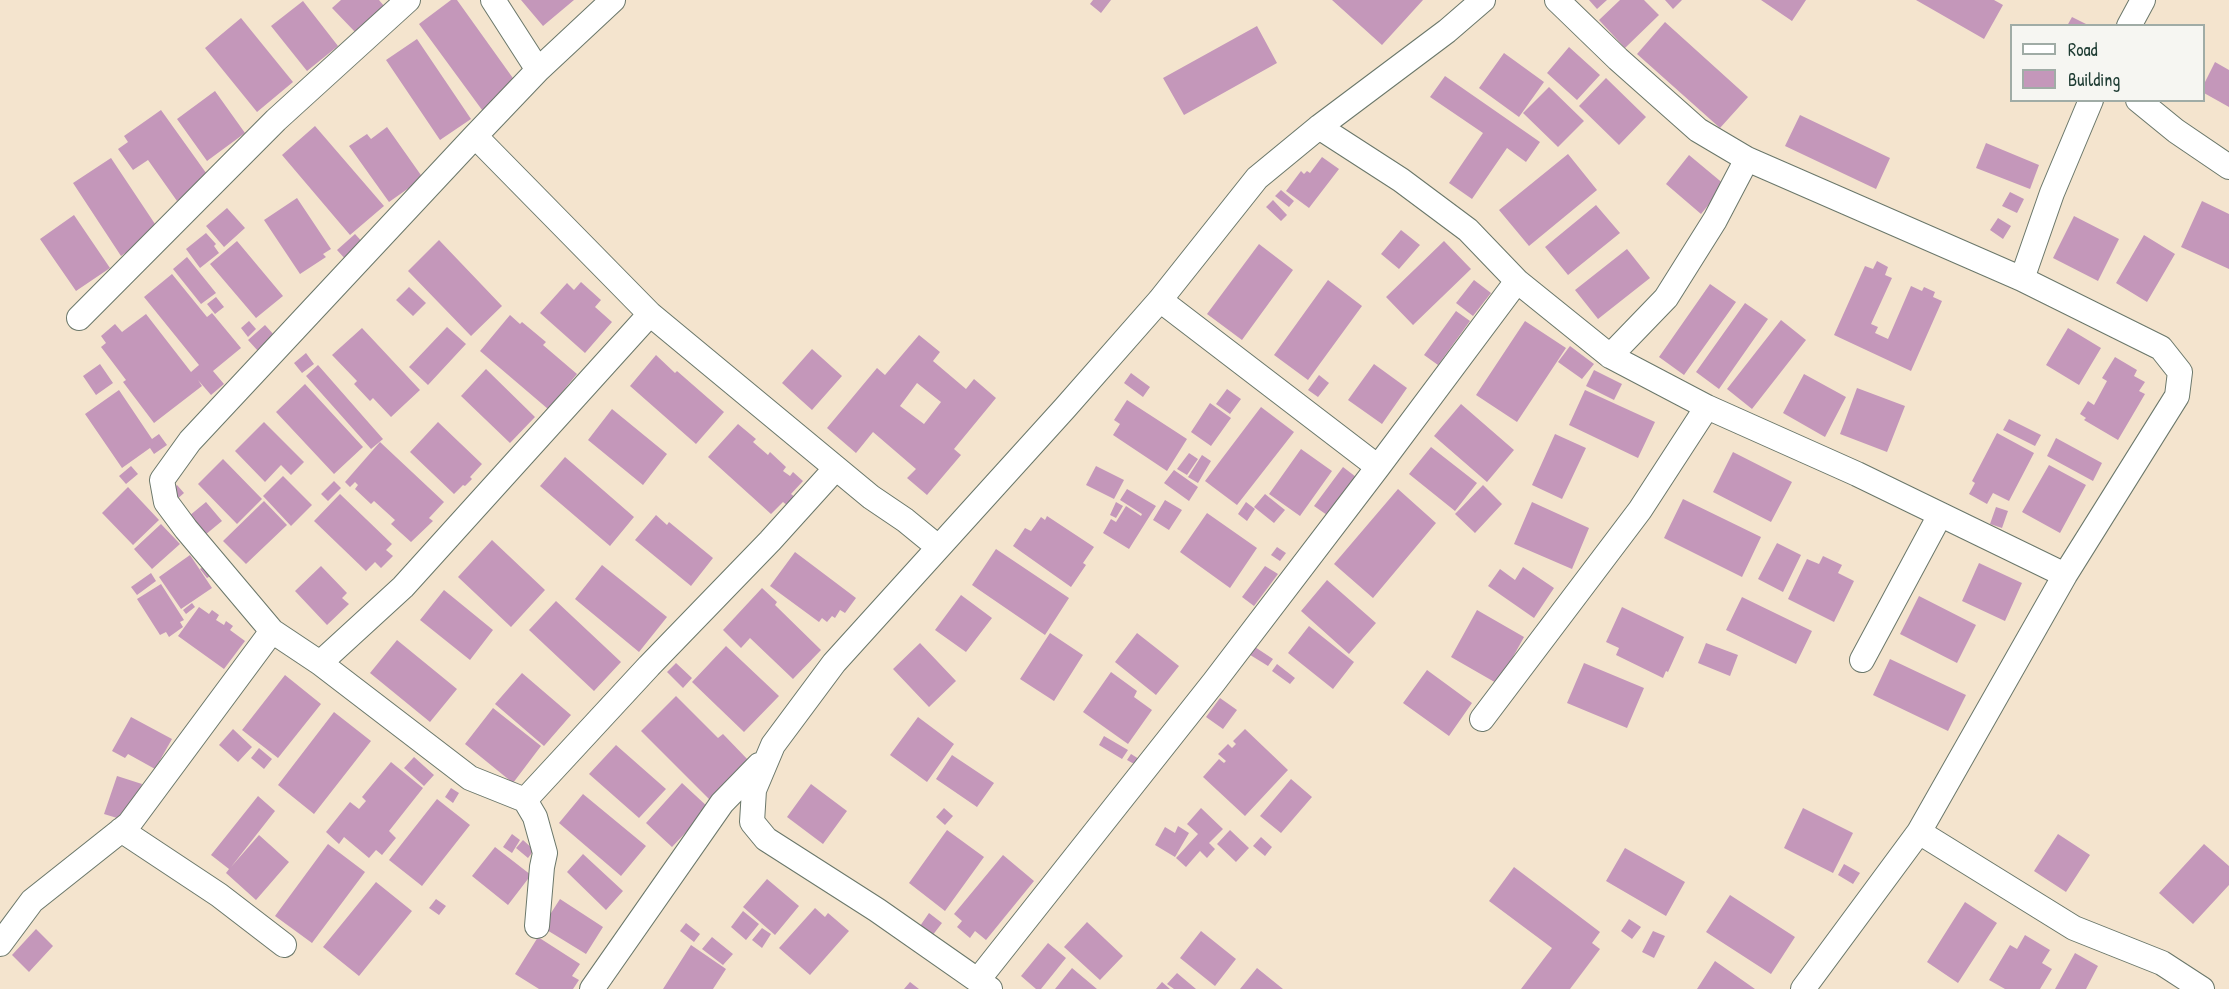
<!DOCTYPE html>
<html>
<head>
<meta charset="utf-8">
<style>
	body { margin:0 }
	#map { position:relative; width:2229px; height:989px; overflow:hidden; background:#f4e4ce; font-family:"Patrick Hand",sans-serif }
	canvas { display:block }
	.legend { position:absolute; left:2010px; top:24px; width:195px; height:78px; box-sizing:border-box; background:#f6f6f2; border:2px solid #a0aca6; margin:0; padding:8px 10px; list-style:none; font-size:18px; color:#1f3d34 }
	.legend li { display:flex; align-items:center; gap:12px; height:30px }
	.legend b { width:30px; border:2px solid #a0aca6 }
</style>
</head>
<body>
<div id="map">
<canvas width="2229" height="989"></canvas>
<ul class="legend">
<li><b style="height:8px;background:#fff"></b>Road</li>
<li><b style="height:16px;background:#c497ba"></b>Building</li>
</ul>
</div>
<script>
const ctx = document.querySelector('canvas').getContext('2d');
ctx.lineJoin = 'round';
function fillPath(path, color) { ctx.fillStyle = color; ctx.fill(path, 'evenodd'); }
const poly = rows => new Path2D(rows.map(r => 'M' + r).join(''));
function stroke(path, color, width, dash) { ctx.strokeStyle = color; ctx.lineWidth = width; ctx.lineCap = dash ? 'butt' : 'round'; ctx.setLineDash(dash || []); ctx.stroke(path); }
fillPath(poly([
	[341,0,379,0,384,6,356,33,332,8],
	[451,0,457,0,520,88,485,114,419,24],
	[521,0,574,0,543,26],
	[1093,0,1111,0,1101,13,1090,4],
	[1332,0,1423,0,1382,45],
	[1589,0,1607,0,1597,9],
	[1620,0,1644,0,1659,15,1625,48,1599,20],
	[1665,0,1682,0,1673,9],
	[1761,0,1806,0,1792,21],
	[1916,0,1994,0,2003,5,1984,39],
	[303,1,338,46,307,71,271,26],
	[2072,17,2090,26,2067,26],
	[241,18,293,82,257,112,205,48],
	[1665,22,1748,97,1720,128,1637,54],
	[1257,26,1277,63,1184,115,1163,78],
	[417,39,471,119,440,140,386,60],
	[1569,47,1600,75,1577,100,1547,73],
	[1504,53,1544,82,1519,117,1479,88],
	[2215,62,2229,70,2229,107,2204,93,2204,84],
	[1445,76,1540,142,1526,162,1507,148,1472,199,1449,183,1483,133,1430,97],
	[1606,78,1646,117,1619,145,1579,106],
	[1549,87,1584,121,1558,147,1523,113],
	[215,91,245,133,207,161,177,119],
	[161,110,209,177,177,201,148,160,133,170,118,149,128,142,124,136],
	[1800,115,1890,158,1876,189,1785,146],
	[315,126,384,206,350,235,282,155],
	[387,127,423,178,389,202,349,146,367,134,371,139],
	[1986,143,2039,165,2030,189,1976,168],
	[1568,154,1597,190,1529,246,1499,210],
	[1689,155,1725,185,1701,214,1666,184],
	[1322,157,1339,169,1309,208,1286,191,1301,171,1304,174,1307,171,1310,173],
	[111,158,159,230,121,256,73,183],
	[1281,190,1294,201,1289,207,1275,196],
	[2010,192,2024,199,2017,213,2002,206],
	[297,198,331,249,323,254,326,257,300,274,264,220],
	[1273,200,1287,215,1281,221,1266,207],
	[2202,201,2229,214,2229,269,2181,247],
	[1596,205,1620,233,1568,275,1545,247],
	[227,208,245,228,224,247,206,226],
	[74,215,110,268,76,291,40,239],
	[2074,216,2119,239,2098,281,2053,258],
	[1998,218,2011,226,2003,239,1990,230],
	[1401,230,1420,245,1399,269,1381,254],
	[206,233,216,244,214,246,219,253,200,268,186,249],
	[355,234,365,245,347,261,337,250],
	[2144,235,2175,254,2147,302,2116,283],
	[439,240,502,306,471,336,408,271],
	[237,241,283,296,256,318,210,264],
	[1444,241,1471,269,1413,325,1386,297],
	[1259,244,1293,270,1242,340,1207,314],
	[1627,249,1650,278,1598,319,1575,290],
	[187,257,216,293,201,304,173,269],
	[1877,261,1888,267,1885,275,1892,278,1871,324,1878,327,1875,333,1888,339,1911,286,1922,291,1924,287,1935,292,1933,297,1942,301,1911,371,1834,335,1865,266,1873,269],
	[172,274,207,317,212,313,241,348,213,371,224,384,211,395,198,380,202,386,154,423,123,382,126,380,101,347,106,343,101,336,115,324,122,332,146,314,191,372,199,365,144,297],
	[1328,280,1362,306,1308,380,1274,355],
	[1474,280,1491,293,1473,316,1456,303],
	[581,282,601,300,595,307,612,322,585,353,540,313,567,283,574,290],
	[1710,284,1736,302,1684,375,1659,357],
	[409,287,426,303,413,316,396,300],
	[216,297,224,307,215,314,207,304],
	[1745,303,1768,319,1719,389,1696,372],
	[1456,311,1470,321,1438,365,1424,355],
	[510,315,520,324,522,322,546,342,543,345,577,374,548,409,480,351],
	[1781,320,1806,340,1752,409,1727,389],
	[249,321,256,329,248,337,241,328],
	[1525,321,1566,348,1517,422,1476,395],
	[265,325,275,336,258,351,248,340],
	[447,327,466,344,428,385,409,367],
	[362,328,420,390,391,417,373,398,370,401,354,384,357,381,332,355],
	[2068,328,2101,348,2079,385,2046,365],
	[919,335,940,352,933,361,966,389,974,379,996,398,954,449,961,455,927,495,907,478,916,469,873,432,856,453,827,428,877,368,885,375],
	[917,383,941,402,924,424,900,406],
	[1570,346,1594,364,1582,379,1558,362],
	[812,349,842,376,812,410,782,383],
	[306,353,314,364,302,373,294,363],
	[656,355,675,373,677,371,724,412,696,444,630,386],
	[2115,357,2137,370,2134,376,2145,382,2139,391,2145,394,2118,440,2084,420,2086,418,2080,414,2088,401,2094,405,2107,381,2102,378],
	[100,364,113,383,96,395,83,376],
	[1374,364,1407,388,1382,424,1348,400],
	[318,365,383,439,371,449,306,376],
	[486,369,535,417,510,443,461,396],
	[1594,370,1622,384,1614,400,1586,386],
	[1131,373,1150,387,1143,397,1124,383],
	[1804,374,1846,397,1825,437,1783,413],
	[1319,375,1329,383,1318,397,1308,390],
	[305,384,363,447,334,474,276,412],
	[1857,388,1905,406,1887,452,1840,434],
	[1227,389,1241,399,1230,414,1216,404],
	[119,390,152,439,159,434,167,445,154,454,150,448,122,468,85,414],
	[1585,390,1655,422,1638,458,1569,425],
	[1127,400,1187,439,1167,471,1113,435,1120,424,1114,420],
	[1210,403,1231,418,1211,446,1191,432],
	[1461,404,1514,450,1487,482,1434,436],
	[1261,407,1294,432,1237,505,1205,481],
	[612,409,667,454,643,485,588,440],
	[2009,419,2041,435,2035,446,2003,430],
	[264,422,304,462,291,475,281,465,265,482,235,451],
	[438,422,482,464,470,477,472,479,465,486,463,485,454,494,410,452],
	[738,424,756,439,753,442,768,455,770,452,786,467,783,471,790,476,793,472,803,481,791,494,795,497,788,506,783,502,771,514,708,457],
	[1997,433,2034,453,2009,501,1993,493,1987,504,1969,494,1975,483,1972,481],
	[1555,434,1586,448,1562,499,1532,485],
	[2056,438,2102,463,2093,481,2047,456],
	[380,442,444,502,429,518,433,521,411,542,391,524,395,520,374,501,371,504,355,489,358,485,355,482,350,487,345,482],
	[1431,447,1477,483,1455,511,1409,474],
	[1301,449,1332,471,1300,516,1269,494],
	[1733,452,1792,482,1771,522,1713,492],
	[1189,453,1198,459,1187,475,1177,469],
	[1202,455,1211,461,1198,483,1188,477],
	[565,457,634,517,610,546,540,486],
	[223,459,262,499,237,524,198,484],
	[2049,465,2086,485,2060,533,2022,512],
	[131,466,138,474,126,484,119,476],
	[1096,466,1124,480,1114,499,1086,485],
	[1343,467,1356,477,1327,515,1314,506],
	[1174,470,1198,487,1189,501,1164,483],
	[283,476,312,505,291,526,263,496],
	[334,481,341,488,328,501,321,494],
	[177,485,184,493,175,501,168,493],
	[1483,485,1502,504,1475,533,1455,514],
	[128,487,159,520,133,545,102,513],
	[1127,489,1156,506,1129,549,1103,533,1111,519,1116,522,1126,506,1141,516,1142,514,1120,500],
	[1398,489,1436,523,1373,598,1334,564],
	[340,494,392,544,386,550,393,556,381,568,375,562,366,571,314,521],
	[1265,494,1285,510,1274,523,1254,507],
	[1683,499,1761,537,1742,577,1664,538],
	[1165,500,1182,510,1169,530,1153,520],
	[264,501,287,525,246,564,223,541],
	[206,502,222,521,205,535,189,516],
	[1116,502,1123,506,1116,518,1110,515],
	[1246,502,1255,509,1247,521,1238,514],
	[1532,502,1589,528,1572,569,1514,544],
	[1996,507,2008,511,2002,528,1990,524],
	[1207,513,1257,548,1230,588,1180,552],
	[656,515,667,525,669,522,713,558,691,586,635,540],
	[1047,516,1094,547,1083,563,1086,565,1071,587,1013,546,1025,528,1031,531,1041,517,1045,520],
	[161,524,180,544,152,569,134,549],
	[492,540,545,590,511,627,458,577],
	[1777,543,1801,555,1783,592,1758,579],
	[1277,547,1286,553,1280,561,1271,555],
	[996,549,1069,598,1045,635,972,585],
	[795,552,856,598,845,613,840,610,835,618,832,616,827,622,822,618,819,622,770,586],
	[190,555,212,588,181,609,159,577],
	[1823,556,1842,565,1838,573,1854,581,1834,622,1788,599,1807,559,1819,564],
	[1979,563,2022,583,2005,621,1962,601],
	[206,565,212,575,207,578,200,569],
	[602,565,667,617,639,652,575,599],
	[321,566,347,593,342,598,349,604,327,625,295,591],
	[1265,566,1278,574,1254,606,1242,597],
	[1523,567,1554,588,1534,618,1488,586,1500,569,1515,580],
	[151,573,156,581,137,595,131,587],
	[1327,580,1376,623,1349,654,1301,611],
	[161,584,184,620,180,622,183,627,169,637,166,632,160,635,137,599],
	[762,588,777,602,775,605,821,650,793,679,750,638,741,648,723,630],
	[444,590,493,630,470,660,420,620],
	[961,595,992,618,966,652,935,630],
	[1919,596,1976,625,1957,663,1900,634],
	[1742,597,1812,631,1796,664,1726,630],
	[556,601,621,662,594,691,529,630],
	[192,603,195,607,186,614,183,610],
	[199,607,209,614,212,610,219,615,216,620,224,625,226,621,233,626,230,630,245,641,224,669,178,636],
	[1622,607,1684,637,1668,672,1666,671,1663,678,1616,655,1619,648,1606,642],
	[1477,610,1524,637,1498,684,1451,657],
	[1309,626,1354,662,1333,689,1288,653],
	[1050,633,1083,655,1054,701,1020,679],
	[1137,633,1179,666,1156,695,1115,662],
	[397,640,457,689,430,722,370,673],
	[920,643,956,681,929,707,893,669],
	[1706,643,1738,655,1730,676,1698,663],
	[1252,645,1273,659,1268,666,1247,653],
	[726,646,779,696,744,732,692,682],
	[1890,659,1966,695,1948,731,1873,695],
	[676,663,692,678,683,688,667,672],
	[1584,663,1644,688,1627,728,1567,703],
	[1277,664,1295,678,1290,684,1272,671],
	[1427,670,1472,703,1449,736,1403,703],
	[1111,672,1137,691,1134,697,1152,710,1128,744,1083,712],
	[522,673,571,715,544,746,495,704],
	[285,675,321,704,278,758,242,730],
	[676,696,718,738,723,734,750,762,711,801,641,731],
	[1220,698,1237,710,1223,729,1206,717],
	[493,708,541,746,513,783,465,744],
	[334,712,371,741,314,814,278,785],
	[131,717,172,739,155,769,128,754,125,758,112,751],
	[918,717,954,744,927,782,890,755],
	[233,729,252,747,238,762,219,745],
	[1245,729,1288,770,1245,816,1203,777,1219,759,1224,763,1226,761,1218,754,1228,744,1232,748,1236,744,1233,741],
	[1104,736,1128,750,1122,759,1099,745],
	[616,745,666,789,639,818,589,774],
	[259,748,272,759,264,769,251,758],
	[1131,754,1139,759,1136,765,1127,760],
	[952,755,994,783,977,807,936,779],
	[414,757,434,775,424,786,404,768],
	[391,762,423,788,389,831,396,838,382,855,376,850,369,858,344,837,339,844,326,832,350,802,359,809,366,801,362,797],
	[117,776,142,784,130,822,104,814],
	[1291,779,1312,797,1281,833,1260,816],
	[682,783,709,808,672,847,646,823],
	[811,784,847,811,823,844,787,817],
	[451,788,459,793,453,803,445,797],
	[583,794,646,846,621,876,559,823],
	[258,796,275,811,231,867,259,835,289,862,256,900,226,873,229,869,211,855],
	[437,799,470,825,422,886,389,860],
	[944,808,953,816,945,825,936,817],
	[1201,808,1223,829,1209,843,1215,849,1207,858,1200,851,1186,867,1176,858,1198,834,1187,824],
	[1803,808,1853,833,1833,873,1784,848],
	[1178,826,1189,833,1175,857,1155,845,1165,827,1175,833],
	[947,830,984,857,945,911,909,883],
	[1230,830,1249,848,1236,862,1217,844],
	[512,834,520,840,512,853,503,847],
	[2058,834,2090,855,2066,892,2034,871],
	[1261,837,1272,847,1265,856,1253,846],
	[523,840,534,850,528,858,516,848],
	[328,844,365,872,312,943,275,916],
	[2204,844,2229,866,2229,885,2193,924,2159,893],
	[495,847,531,875,508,905,472,876],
	[1625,848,1685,882,1666,916,1606,881],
	[583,854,623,891,606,910,567,872],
	[1003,855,1034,881,986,940,975,931,970,938,957,927,962,921,954,914],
	[1844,864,1860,873,1853,884,1838,875],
	[1514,867,1600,932,1592,943,1600,949,1570,989,1521,989,1552,948,1489,901],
	[767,879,799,906,775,935,743,907],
	[376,882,412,911,359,976,323,947],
	[1730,895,1795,937,1771,974,1706,932],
	[436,899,446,906,439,915,429,908],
	[560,899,603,927,586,954,542,927],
	[1965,902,1997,923,1958,983,1927,962],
	[815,908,825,917,828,913,849,931,810,975,779,948],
	[743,911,759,924,746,940,731,927],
	[929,913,942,923,932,936,920,926],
	[1629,919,1641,927,1632,939,1621,931],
	[1087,922,1123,956,1100,980,1064,947],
	[686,923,700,934,694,942,680,931],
	[762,928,771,934,762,948,752,940],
	[36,929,53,946,29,972,12,955],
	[1201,931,1236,959,1215,986,1180,958],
	[1653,931,1665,936,1654,958,1642,952],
	[2025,935,2050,950,2042,963,2052,969,2040,989,2005,989,1989,980,2010,945,2017,949],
	[538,937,580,964,572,976,579,980,573,989,539,989,515,974],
	[712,937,733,954,723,965,702,949],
	[1048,943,1066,958,1041,989,1036,989,1021,976],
	[691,945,726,969,713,989,663,989],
	[2075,953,2098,966,2086,989,2055,989],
	[1715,961,1755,989,1697,989],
	[1072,968,1097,989,1055,989],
	[1257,968,1283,989,1240,989],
	[1177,973,1196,989,1174,989,1167,984],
	[910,982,919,989,904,989],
	[1162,982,1170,989,1156,989]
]), '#c497ba');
const street = poly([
	[493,0,538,70],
	[1557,0,1618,59,1698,130,1747,159,2022,279,2161,348,2180,372,2177,396,2065,575,1919,832,1803,989],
	[2129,26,2143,0],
	[2138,100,2176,131,2229,167],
	[1319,127,1401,180,1468,230,1517,281,1610,356,1707,407,1857,474,2065,575],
	[475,136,650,314,871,497,905,520,938,547],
	[2022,279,2052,193,2091,100],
	[1160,300,1378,467],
	[79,318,276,120,408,0],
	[1610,356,1666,298,1715,220,1747,159],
	[1862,660,1940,515],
	[320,663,403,587,650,314],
	[1482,719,1640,510,1707,407],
	[525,800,649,666,770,541,836,468],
	[121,830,219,895,284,945],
	[1919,832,2074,928,2162,963,2202,989],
	[537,926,542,867,545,853,535,817,525,800,470,778,320,663,272,631,186,529,166,502,162,480,190,441,475,136,538,70,613,0],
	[0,944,32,901,129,824,272,631],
	[978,980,1214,682,1378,467,1517,281],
	[592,989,722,803,759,765],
	[990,989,877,910,766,839,752,822,754,790,773,745,834,663,1065,408,1160,300,1257,178,1319,127,1447,31,1483,0]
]);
stroke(street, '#6a776a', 26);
stroke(street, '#fff', 24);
</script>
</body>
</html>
